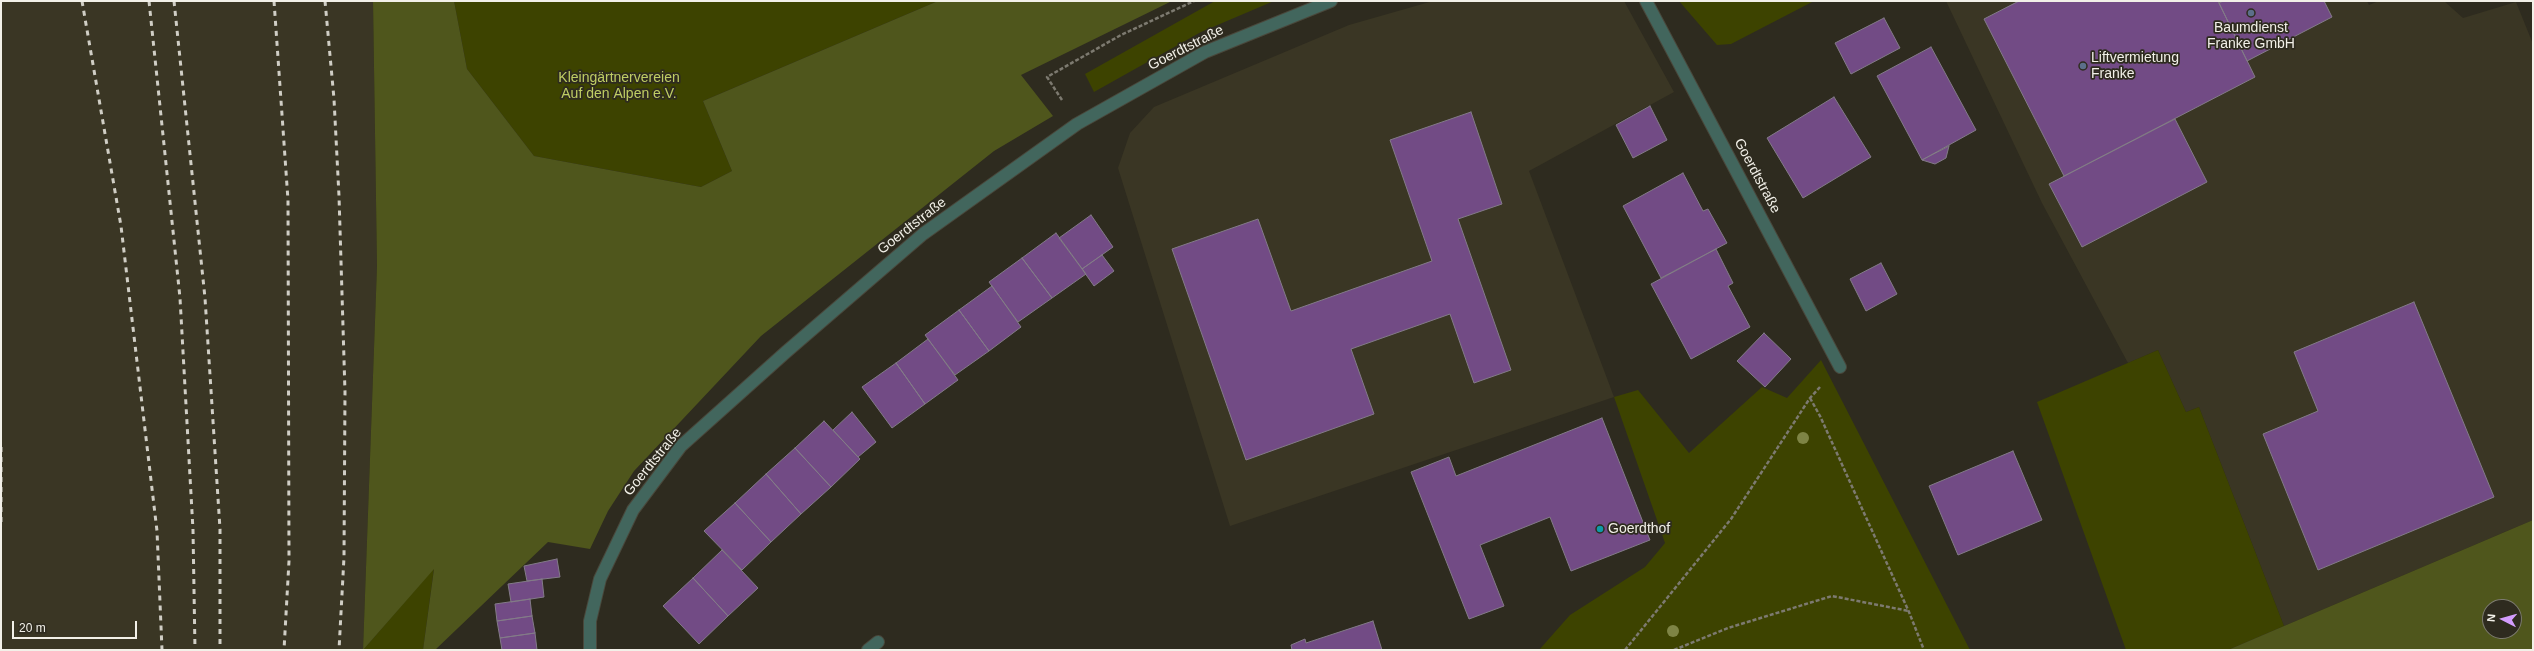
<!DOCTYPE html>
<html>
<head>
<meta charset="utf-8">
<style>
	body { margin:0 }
	#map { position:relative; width:2534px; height:651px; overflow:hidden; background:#2e2b1f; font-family:Helvetica,sans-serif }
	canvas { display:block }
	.frame { position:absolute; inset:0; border:2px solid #f2f0e8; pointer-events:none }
	.north { position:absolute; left:2482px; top:599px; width:40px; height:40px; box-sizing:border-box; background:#2e2b1f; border:1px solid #7c7a6f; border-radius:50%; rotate:276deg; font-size:11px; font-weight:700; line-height:16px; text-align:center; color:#f2f0e8 }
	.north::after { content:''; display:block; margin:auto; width:14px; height:18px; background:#d39cfd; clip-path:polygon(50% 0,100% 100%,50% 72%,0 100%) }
	.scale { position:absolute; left:12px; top:621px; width:125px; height:18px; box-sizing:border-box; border:2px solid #f2f0e8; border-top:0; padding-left:5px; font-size:12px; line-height:14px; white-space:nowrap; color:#f2f0e8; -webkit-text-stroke:3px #2e2b1f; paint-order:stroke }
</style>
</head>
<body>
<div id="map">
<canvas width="2534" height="651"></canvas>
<div class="frame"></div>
<div class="north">N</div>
<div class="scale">20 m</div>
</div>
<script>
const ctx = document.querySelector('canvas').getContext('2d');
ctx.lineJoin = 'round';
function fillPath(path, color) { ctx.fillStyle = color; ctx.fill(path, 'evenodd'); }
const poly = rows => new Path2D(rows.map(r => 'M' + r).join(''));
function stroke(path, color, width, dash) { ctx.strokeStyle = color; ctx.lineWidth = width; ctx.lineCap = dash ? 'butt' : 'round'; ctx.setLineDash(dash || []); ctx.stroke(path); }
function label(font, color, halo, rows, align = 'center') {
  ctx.font = font + ' Helvetica,sans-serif'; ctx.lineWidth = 3.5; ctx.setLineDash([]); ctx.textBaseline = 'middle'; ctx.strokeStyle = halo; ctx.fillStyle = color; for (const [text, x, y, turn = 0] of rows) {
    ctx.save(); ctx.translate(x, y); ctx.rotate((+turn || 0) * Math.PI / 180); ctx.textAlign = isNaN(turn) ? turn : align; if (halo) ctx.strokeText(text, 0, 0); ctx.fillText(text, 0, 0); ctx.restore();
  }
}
fillPath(poly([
	[1,1,373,1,377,266,363,650,1,650],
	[1433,1,1624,1,1674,92,1529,171,1614,397,1230,526,1118,168,1130,133,1154,107,1349,25],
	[1946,1,2367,1,2369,5,2379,1,2444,1,2463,18,2516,2,2533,44,2533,520,2284,626,2199,407,2186,412,2158,350,2128,363,2042,203]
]), '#3a3624');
fillPath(poly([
	[454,1,938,1,703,101,732,171,701,187,534,156,467,69],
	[1215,1,1274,1,1201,32,1094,92,1085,74],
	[1679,1,1814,1,1731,44,1717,45],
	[2158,350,2186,412,2199,407,2284,626,2228,650,2126,650,2037,402],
	[1821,360,1970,650,1539,650,1570,615,1645,567,1665,543,1614,397,1638,390,1689,453,1762,387,1787,398],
	[434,568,423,650,363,650]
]), '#3d4300');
fillPath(poly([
	[373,1,454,1,467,69,534,156,701,187,732,171,703,101,938,1,1172,1,1021,75,1053,116,994,151,761,336,634,471,608,511,590,549,548,542,435,650,423,650,434,569,363,650,377,266],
	[2533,520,2533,650,2228,650,2284,626],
	[2490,607,2514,607,2514,631,2490,631]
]), '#4f561c');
const building = poly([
	[2019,1,2218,1,2255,77,2064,176,1984,19,2019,1],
	[2223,1,2324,1,2332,17,2247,61,2219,3,2223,1],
	[1884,18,1900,48,1851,74,1835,43,1884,18],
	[1931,47,1976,130,1922,160,1877,76,1931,47],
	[1834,97,1871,157,1803,198,1767,138,1834,97],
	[1650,106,1667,140,1633,158,1616,125,1650,106],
	[1471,112,1502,204,1458,219,1511,370,1474,383,1450,314,1351,349,1374,414,1246,460,1172,249,1258,219,1291,311,1432,261,1390,140,1471,112],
	[2175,119,2207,182,2082,247,2049,184,2175,119],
	[1949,146,1946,158,1935,164,1922,160,1949,146],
	[1683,173,1703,211,1708,209,1727,243,1661,278,1623,206,1683,173],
	[1091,215,1113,247,1082,269,1059,238,1091,215],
	[1056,233,1086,274,1052,298,1022,258,1056,233],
	[1716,249,1733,283,1728,286,1750,327,1691,359,1651,284,1716,249],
	[1102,255,1114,271,1094,286,1082,269,1102,255],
	[1022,258,1052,298,1018,322,989,282,1022,258],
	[1881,263,1897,294,1866,311,1850,279,1881,263],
	[992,286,1021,327,989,351,959,310,992,286],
	[2414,302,2494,497,2318,570,2263,434,2318,411,2294,352,2414,302],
	[959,310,989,351,955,375,925,335,959,310],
	[1764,333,1791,359,1765,387,1737,361,1764,333],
	[928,339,958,380,925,404,896,363,928,339],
	[896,363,925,404,892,428,862,387,896,363],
	[852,412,876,442,858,457,833,430,852,412],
	[1602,418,1650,540,1571,571,1550,517,1480,545,1504,606,1469,619,1411,472,1449,457,1456,476,1602,418],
	[824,421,860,459,831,487,795,448,824,421],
	[795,448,831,487,801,514,766,474,795,448],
	[2013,451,2042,520,1958,555,1929,486,2013,451],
	[766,474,801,514,771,542,735,503,766,474],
	[735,503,771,542,742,570,704,531,735,503],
	[722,550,758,588,728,616,693,578,722,550],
	[557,559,560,577,527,581,524,566,557,559],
	[693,578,728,616,699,644,663,606,693,578],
	[542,579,544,597,511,602,508,584,542,579],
	[530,599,532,616,497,621,495,604,530,599],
	[532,616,535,633,500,638,497,621,532,616],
	[1373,621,1382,650,1292,650,1291,645,1305,639,1306,643,1373,621],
	[535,633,537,650,502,650,500,638,535,633]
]);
fillPath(building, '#724b85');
stroke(building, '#837b88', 1);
const minor = poly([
	[1646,1,1840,367],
	[590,650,590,621,600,579,633,510,681,446,786,352,923,234,1077,124,1205,52,1331,1],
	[868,650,878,642]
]);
stroke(minor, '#49473b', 14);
stroke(poly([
	[1062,100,1047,77,1121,35,1194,1],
	[1810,398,1820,416,1909,612,1924,650],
	[1625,650,1731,519,1810,398,1820,387],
	[1674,650,1728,628,1832,596,1909,611]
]), '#7d7a70', 2.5, [4, 2]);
stroke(minor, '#42665d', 12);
stroke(poly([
	[82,1,121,226,157,531,162,650],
	[149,1,180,298,193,530,195,650],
	[174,1,205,298,220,529,220,650],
	[274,1,288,200,289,561,284,650],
	[325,1,334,99,339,196,345,392,344,557,339,650],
	[1,447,1,523]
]), '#d0cec5', 3, [5, 5]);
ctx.fillStyle = '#7e8445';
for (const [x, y] of [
	[1803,438],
	[1673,631]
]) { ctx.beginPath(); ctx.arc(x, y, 6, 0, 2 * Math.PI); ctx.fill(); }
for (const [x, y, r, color] of [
	[2251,13,4,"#5c6f8a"],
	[2083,66,4,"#5c6f8a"],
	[1600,529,4,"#0f9aa8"]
]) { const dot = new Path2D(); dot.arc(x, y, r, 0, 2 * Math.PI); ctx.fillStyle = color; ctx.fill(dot); stroke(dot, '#2e2b1f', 1.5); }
label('14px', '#f2f0e8', '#2e2b1f', [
	["Baumdienst",2251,28,"center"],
	["Franke GmbH",2251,44,"center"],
	["Liftvermietung",2091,58],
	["Franke",2091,74],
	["Goerdthof",1608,529]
], 'left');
label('14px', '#f2f0e8', '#2e2b1f', [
	["Goerdtstraße",1186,48,-27],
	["Goerdtstraße",1757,176,62],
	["Goerdtstraße",912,226,-38],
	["Goerdtstraße",653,462,-51]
]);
label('14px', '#bfcd64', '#2e2b1f', [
	["Kleingärtnervereien",619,78],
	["Auf den Alpen e.V.",619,94]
]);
</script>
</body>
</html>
